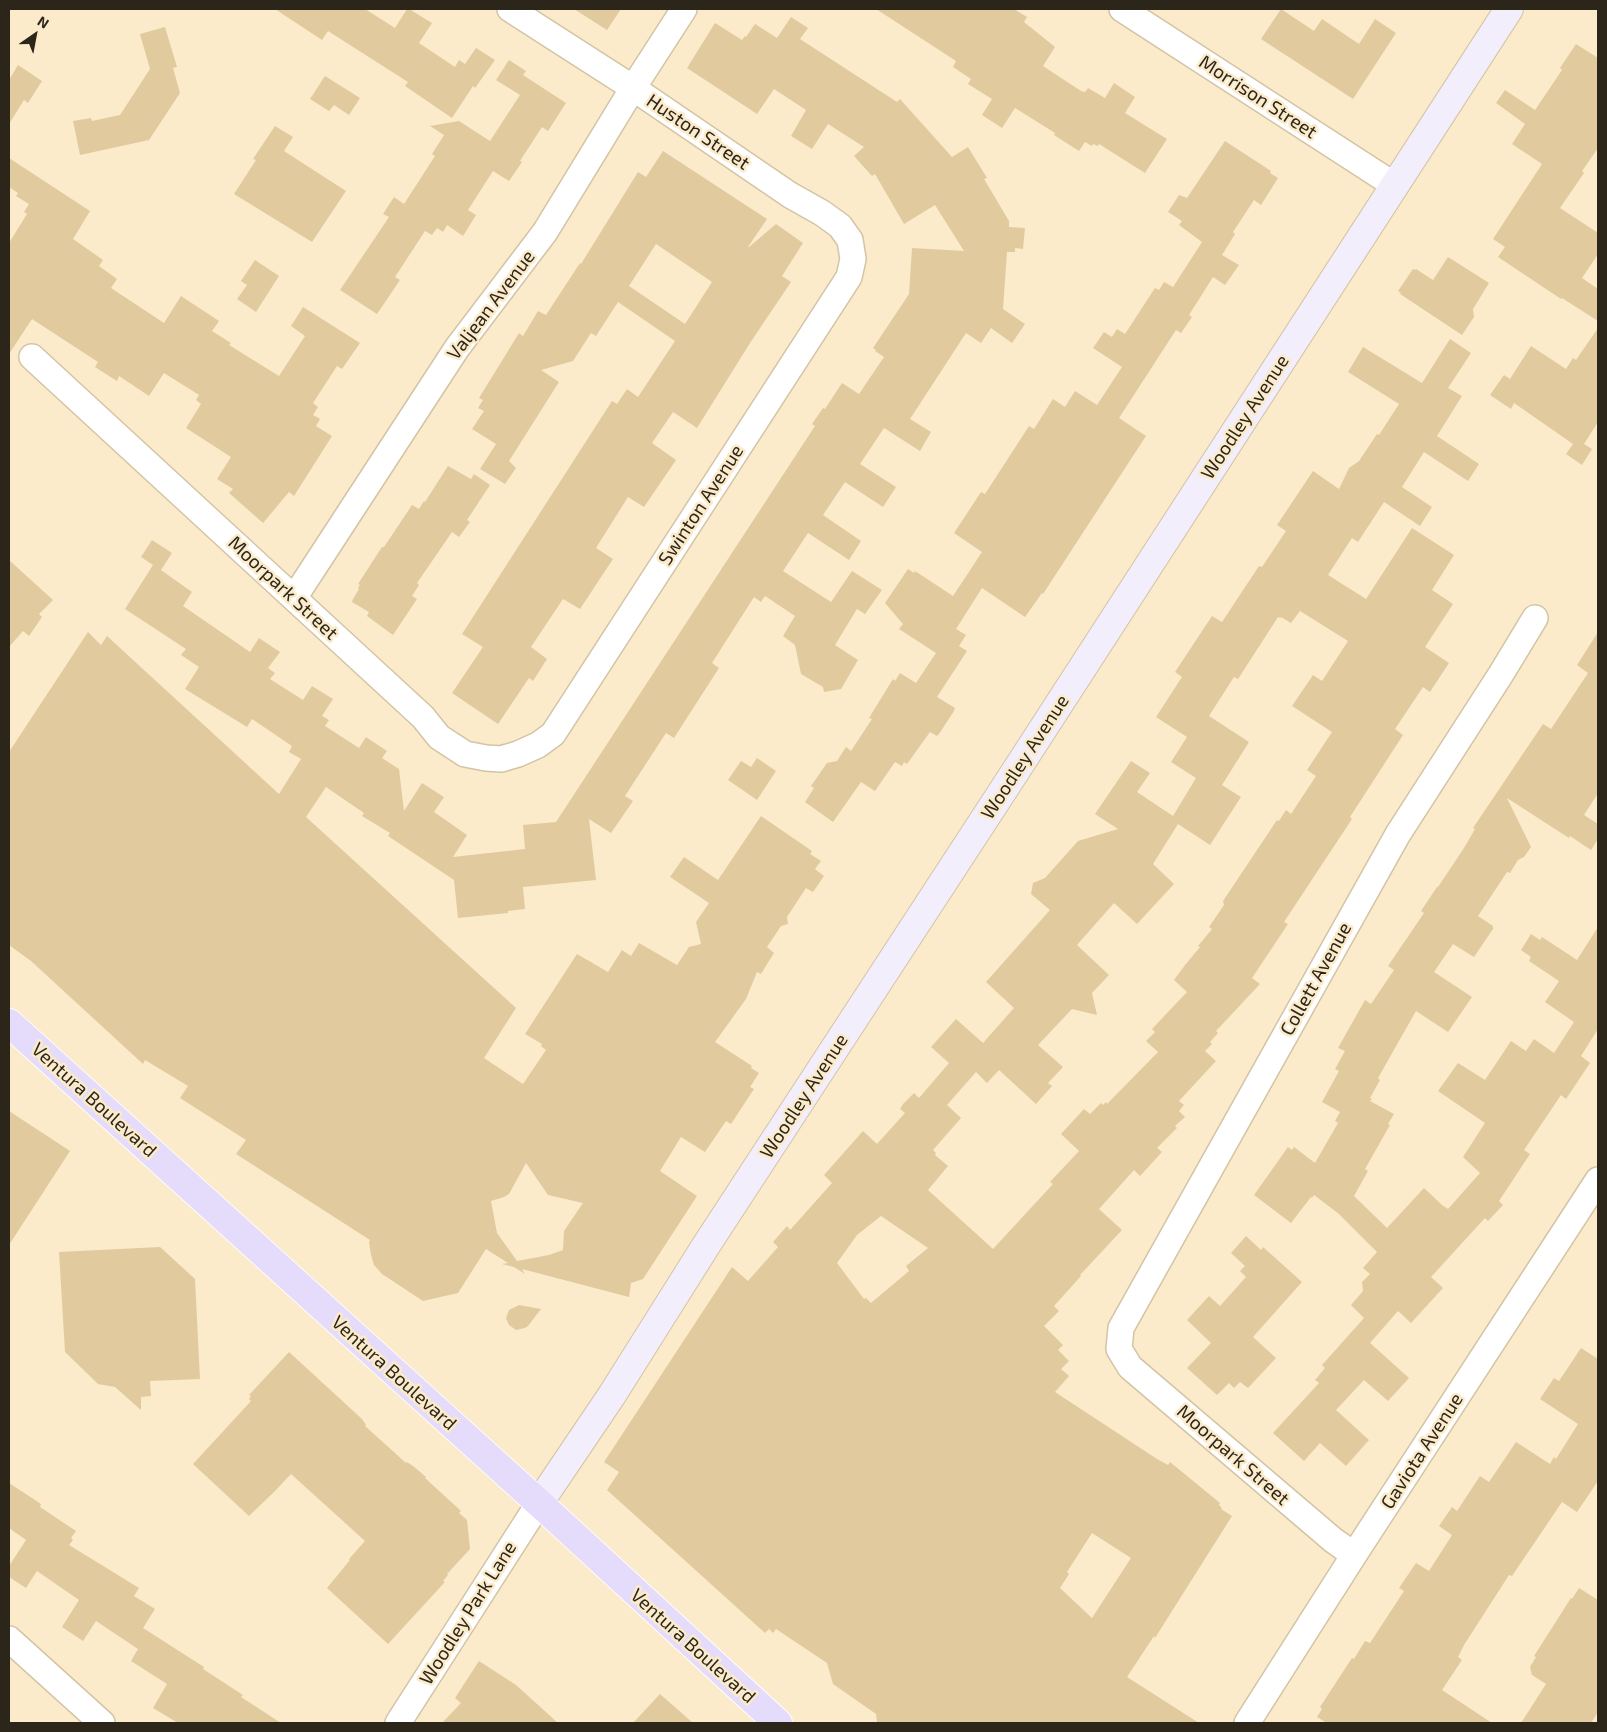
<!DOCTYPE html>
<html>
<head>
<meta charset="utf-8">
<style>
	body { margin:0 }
	#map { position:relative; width:1607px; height:1732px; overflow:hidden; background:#fbebcb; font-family:"Exo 2",sans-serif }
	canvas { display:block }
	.frame { position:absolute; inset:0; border:10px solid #2c261a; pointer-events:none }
	.north { position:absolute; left:10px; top:10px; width:50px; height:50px; -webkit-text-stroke:4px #fbebcb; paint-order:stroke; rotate:33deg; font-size:14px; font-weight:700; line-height:20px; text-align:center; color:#2c261a }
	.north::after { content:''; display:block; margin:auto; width:18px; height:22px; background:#2c261a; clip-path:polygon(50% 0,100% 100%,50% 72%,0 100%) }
</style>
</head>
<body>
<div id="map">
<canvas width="1607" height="1732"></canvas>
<div class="frame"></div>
<div class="north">N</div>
</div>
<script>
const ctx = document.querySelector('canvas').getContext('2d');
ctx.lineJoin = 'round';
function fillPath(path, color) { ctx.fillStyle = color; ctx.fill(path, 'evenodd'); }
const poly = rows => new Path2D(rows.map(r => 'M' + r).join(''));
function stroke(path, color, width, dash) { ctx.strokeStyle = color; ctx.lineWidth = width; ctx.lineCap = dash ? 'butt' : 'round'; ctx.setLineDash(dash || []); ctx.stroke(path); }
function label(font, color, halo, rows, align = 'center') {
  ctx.font = font + ' "Exo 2",sans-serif'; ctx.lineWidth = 5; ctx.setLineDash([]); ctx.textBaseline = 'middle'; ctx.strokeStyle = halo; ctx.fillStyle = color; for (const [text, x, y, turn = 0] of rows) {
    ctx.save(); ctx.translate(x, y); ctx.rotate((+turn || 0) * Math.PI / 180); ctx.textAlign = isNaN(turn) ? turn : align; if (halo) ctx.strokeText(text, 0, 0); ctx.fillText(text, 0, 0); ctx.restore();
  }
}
fillPath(poly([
	[275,9,365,9,395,28,407,9,409,9,432,23,419,43,455,67,459,60,465,64,476,48,495,60,475,88,473,86,452,118,405,86,408,82,328,31,322,40],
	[574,9,621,9,607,30],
	[876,9,1014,9,1027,17,1024,22,1055,47,1043,66,1081,91,1085,92,1088,88,1105,98,1114,83,1135,97,1125,113,1167,139,1145,173,1099,144,1098,146,1093,144,1092,146,1085,142,1079,151,1054,135,1055,133,1015,108,1002,128,982,115,992,99,968,84,971,79,953,67,956,61],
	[1281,9,1314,31,1322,19,1359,44,1375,19,1396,33,1353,99,1261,39],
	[791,17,808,28,800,39,897,102,900,99,952,157,968,147,987,178,984,179,1009,221,1009,227,1025,228,1023,249,1015,248,1015,252,1007,252,1003,309,1025,324,1012,343,991,328,981,343,966,333,910,419,931,432,920,451,884,428,860,464,896,487,883,507,845,482,823,515,861,541,849,560,808,533,783,571,831,602,852,571,882,590,865,614,857,609,835,645,858,660,841,689,824,692,823,687,801,674,795,645,783,636,795,616,765,596,761,602,754,597,712,663,719,668,674,738,666,733,625,796,633,801,611,833,589,819,596,880,523,887,525,909,508,911,508,913,458,918,454,880,388,836,390,833,362,816,364,813,326,787,306,817,516,1008,484,1058,523,1084,546,1050,541,1046,542,1044,525,1034,577,954,608,972,622,950,631,956,639,943,677,965,689,947,701,944,696,922,709,903,670,877,684,857,718,880,761,816,812,851,810,854,821,861,815,869,824,876,813,892,806,888,787,917,788,924,781,926,767,947,774,953,761,974,757,972,746,999,715,1042,752,1066,751,1068,759,1073,750,1087,754,1089,731,1124,726,1121,705,1152,681,1137,660,1171,697,1196,643,1279,631,1283,629,1297,522,1269,525,1274,514,1267,502,1264,508,1263,486,1249,458,1293,423,1301,382,1274,374,1265,371,1255,369,1242,370,1240,236,1154,246,1140,180,1098,188,1086,145,1060,143,1064,31,961,9,945,9,752,88,632,101,645,107,636,279,794,301,759,289,752,292,746,252,719,247,727,185,689,199,667,181,655,186,649,125,609,153,565,141,557,152,540,172,553,161,570,192,592,183,606,250,652,259,638,280,652,268,668,275,673,270,679,303,700,312,686,333,699,322,716,329,720,325,726,359,748,366,737,387,751,382,758,399,769,404,811,422,783,444,797,434,812,467,835,453,857,525,849,523,825,556,822,779,481,815,426,812,424,823,408,825,409,842,383,859,394,884,357,875,351,876,350,873,348,909,294,912,248,964,251,935,205,904,224,875,174,872,176,854,156,864,147,828,124,812,149,791,136,806,110,774,89,757,114,687,68,715,23,742,40,745,36,746,37,755,24,777,38],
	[526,1163,548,1195,583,1203,564,1231,563,1250,549,1255,517,1261,497,1233,491,1201,504,1197,509,1194],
	[165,27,177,67,173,68,180,93,149,140,80,155,73,121,91,118,92,121,120,115,150,69,140,34],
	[1576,44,1598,58,1598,148,1582,171,1584,173,1560,208,1598,233,1598,254,1582,278,1598,289,1598,321,1562,298,1561,299,1498,257,1505,247,1493,239,1542,164,1512,144,1525,124,1496,103,1505,90,1535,110,1562,70,1560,68],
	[509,60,526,71,523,75,566,103,548,131,542,127,520,161,522,162,509,181,493,171,468,210,476,215,463,236,447,225,443,232,437,228,432,235,425,231,395,277,400,280,377,314,340,290,389,217,383,214,394,197,404,204,435,156,432,154,444,135,430,126,459,121,490,141,520,95,496,80],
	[18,65,42,81,28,103,24,100,9,124,9,80],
	[325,76,360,98,349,115,334,105,329,111,310,99],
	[275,126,293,137,284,151,346,191,312,242,234,194,256,160,253,159],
	[1225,141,1271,171,1270,173,1278,178,1261,205,1254,200,1233,232,1235,234,1222,255,1239,265,1225,285,1213,277,1189,315,1192,317,1181,333,1176,330,1119,418,1146,436,1043,594,1042,593,1025,617,982,588,956,629,966,635,959,646,967,651,937,697,955,708,954,711,939,734,937,736,930,732,907,764,904,762,902,766,895,762,875,791,861,782,833,822,805,802,814,788,811,786,827,763,837,761,846,747,851,751,872,719,869,718,893,679,895,681,900,673,916,683,936,653,899,629,903,624,885,603,908,569,914,573,915,571,953,596,982,552,954,533,981,492,985,494,1029,426,1034,429,1053,399,1065,407,1075,391,1097,405,1122,367,1093,348,1104,332,1112,337,1117,329,1125,334,1155,288,1159,290,1164,282,1173,287,1202,242,1179,225,1182,221,1168,212,1179,195,1187,198],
	[663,151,767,219,748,247,749,247,776,224,803,243,782,276,791,282,750,343,697,428,673,412,652,443,676,460,644,507,628,497,596,548,613,559,580,609,563,599,531,647,547,659,533,681,529,678,498,724,452,693,483,647,462,634,612,401,617,404,627,389,638,397,675,341,618,302,596,336,591,333,573,361,541,370,559,382,509,461,516,468,505,484,480,469,496,444,472,429,484,411,478,408,483,400,479,398,519,333,523,336,538,311,546,315,580,263,581,264,638,172,646,177],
	[656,244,712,282,685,324,629,286],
	[9,158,90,211,73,239,103,260,99,266,117,279,111,288,164,323,181,296,219,321,212,331,231,343,229,345,279,376,305,336,291,326,303,307,360,343,342,369,337,366,313,403,318,407,313,415,320,419,316,426,332,436,294,496,289,492,263,523,229,493,233,489,217,479,231,457,186,428,201,404,196,400,199,395,164,373,149,396,119,376,117,381,95,367,98,362,32,319,9,354,9,243,27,214,24,212,29,204,16,196,18,193,9,187],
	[1448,257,1489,283,1473,309,1474,317,1462,335,1400,294,1401,293,1398,291,1413,269,1415,270,1416,269,1433,280],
	[255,260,279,276,256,312,237,299,247,285,241,281],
	[1598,328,1598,422,1584,444,1592,449,1582,465,1566,454,1573,444,1514,403,1511,409,1490,395,1504,375,1510,379,1531,346,1566,369,1573,358,1576,360],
	[1450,339,1471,353,1448,388,1462,396,1437,436,1479,464,1468,481,1424,452,1402,487,1432,507,1420,526,1384,502,1358,542,1352,538,1328,575,1366,599,1412,528,1454,555,1432,590,1453,604,1425,647,1449,663,1430,692,1423,687,1395,729,1403,735,1350,817,1352,819,1284,922,1288,924,1252,978,1260,984,1216,1031,1218,1033,1210,1042,1212,1044,1205,1051,1216,1061,1179,1101,1184,1105,1179,1111,1185,1117,1175,1126,1177,1128,1157,1148,1162,1152,1140,1176,1134,1170,1099,1209,1122,1230,1080,1275,1081,1276,1054,1306,1059,1311,1044,1326,1063,1345,1058,1350,1069,1361,1061,1369,1069,1376,1055,1392,1157,1459,1168,1465,1170,1462,1220,1503,1219,1505,1222,1508,1221,1509,1232,1516,1155,1638,1154,1636,1127,1677,1199,1723,877,1723,876,1714,833,1684,827,1663,776,1629,773,1633,769,1629,765,1633,607,1490,619,1472,604,1462,732,1267,748,1281,778,1247,773,1242,787,1226,790,1230,832,1183,824,1175,863,1131,877,1144,905,1113,900,1109,903,1104,914,1093,919,1098,949,1063,931,1047,956,1019,983,1043,1014,1008,986,982,1050,910,1031,894,1033,883,1045,878,1078,841,1118,829,1095,814,1131,761,1150,773,1137,792,1173,816,1196,778,1171,762,1187,737,1156,717,1182,677,1175,672,1212,616,1222,622,1259,566,1262,567,1286,531,1277,525,1313,471,1339,489,1349,468,1359,461,1377,434,1379,435,1399,404,1348,372,1363,347,1422,383],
	[1300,611,1348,641,1322,681,1313,675,1292,706,1332,732,1307,770,1316,776,1291,814,1286,810,1279,821,1277,820,1223,901,1224,905,1209,927,1212,929,1198,946,1200,947,1185,965,1174,980,1187,992,1152,1029,1155,1032,1146,1041,1158,1052,1107,1104,1106,1102,1103,1105,1101,1103,1090,1114,1084,1109,1061,1134,1079,1151,1050,1182,1053,1184,993,1249,928,1190,948,1166,935,1155,936,1153,933,1150,961,1118,947,1105,976,1072,987,1083,999,1070,1036,1104,1052,1086,1048,1083,1063,1067,1038,1045,1072,1009,1097,1015,1092,993,1109,975,1077,945,1114,903,1137,924,1174,884,1153,864,1178,824,1210,845,1241,797,1222,785,1249,742,1209,716,1234,677,1238,679,1278,617,1281,618,1281,617,1291,623],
	[881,1216,928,1248,906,1266,909,1271,871,1303,866,1298,864,1299,837,1263,857,1235],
	[1092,1533,1131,1558,1092,1618,1060,1588,1069,1574,1067,1572],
	[448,466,471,479,474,474,490,485,467,520,470,522,459,537,452,532,417,583,419,585,412,596,417,599,393,635,367,616,369,612,352,602,353,599,359,589,358,588,360,585,358,584,382,547,384,547,412,505,419,509,424,501,425,502],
	[9,560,53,600,39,614,42,617,29,636,23,631,9,647],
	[1598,632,1598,793,1584,815,1598,824,1598,839,1591,850,1570,836,1569,838,1507,798,1531,847,1524,857,1518,860,1510,873,1507,872,1478,916,1493,926,1493,929,1474,957,1453,944,1434,972,1472,997,1448,1032,1416,1011,1378,1078,1380,1080,1370,1098,1372,1099,1370,1101,1394,1114,1388,1124,1390,1125,1365,1169,1368,1171,1354,1196,1387,1228,1424,1188,1442,1205,1448,1209,1480,1173,1463,1157,1485,1123,1438,1091,1458,1063,1485,1080,1511,1041,1526,1051,1534,1039,1554,1053,1574,1022,1545,1002,1559,981,1529,961,1531,957,1521,950,1531,934,1540,940,1542,937,1577,960,1598,927,1598,1029,1581,1056,1590,1063,1566,1099,1561,1095,1524,1150,1530,1154,1499,1201,1503,1205,1488,1221,1485,1218,1431,1277,1443,1288,1411,1323,1398,1311,1370,1343,1409,1378,1388,1401,1364,1380,1336,1410,1369,1440,1346,1466,1320,1443,1304,1461,1273,1433,1319,1383,1315,1380,1325,1368,1322,1365,1364,1318,1351,1305,1363,1291,1362,1282,1370,1274,1363,1268,1377,1252,1339,1214,1314,1195,1312,1198,1311,1197,1291,1223,1254,1195,1288,1147,1292,1150,1294,1147,1315,1163,1338,1123,1335,1121,1340,1112,1322,1102,1339,1071,1335,1069,1345,1051,1338,1048,1365,1000,1371,1004,1394,970,1388,966,1424,913,1421,911,1437,887,1438,887,1464,848,1475,829,1473,828,1543,724,1551,729,1588,673,1577,665],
	[757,758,776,771,757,800,728,780,741,761,751,767],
	[9,1111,70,1151,9,1245],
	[1246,1236,1261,1250,1263,1247,1302,1282,1253,1337,1276,1358,1248,1388,1240,1382,1234,1388,1229,1383,1217,1395,1187,1368,1211,1343,1187,1320,1209,1296,1220,1306,1246,1277,1240,1271,1245,1266,1231,1253],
	[160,1247,195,1279,200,1379,150,1381,151,1396,141,1397,141,1410,115,1387,98,1384,65,1352,59,1252],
	[519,1305,541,1309,528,1326,525,1328,516,1330,509,1325,506,1318,509,1310],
	[1581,1348,1598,1359,1598,1481,1577,1512,1562,1502,1512,1576,1509,1575,1464,1645,1458,1657,1462,1660,1442,1690,1492,1723,1327,1723,1317,1717,1322,1709,1320,1707,1352,1658,1354,1659,1365,1641,1370,1643,1404,1591,1399,1588,1416,1563,1429,1571,1452,1535,1439,1526,1452,1507,1457,1511,1480,1476,1489,1482,1516,1442,1550,1464,1554,1457,1556,1459,1578,1424,1540,1399,1554,1378,1559,1381],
	[289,1352,362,1419,366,1425,365,1426,406,1463,407,1462,413,1466,426,1477,425,1478,461,1511,459,1513,467,1520,470,1549,447,1574,448,1575,443,1581,445,1582,388,1644,327,1588,350,1560,349,1559,365,1541,291,1474,275,1491,249,1516,193,1464,251,1401,249,1399,251,1396,249,1395],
	[9,1483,41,1504,40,1507,76,1531,71,1538,73,1540,69,1545,139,1588,134,1596,155,1609,143,1628,204,1667,203,1669,243,1695,241,1697,281,1723,178,1723,153,1708,167,1684,131,1661,138,1649,96,1621,83,1641,62,1627,79,1600,37,1571,26,1588,9,1577,9,1566,26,1540,9,1528],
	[1579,1588,1598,1600,1598,1712,1591,1723,1521,1723,1546,1684,1532,1675,1530,1667,1536,1657,1534,1656,1571,1598,1572,1599],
	[479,1661,516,1685,558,1723,442,1723,461,1703,455,1698],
	[660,1694,693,1723,633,1723]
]), '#e1ca9e');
const street = poly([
	[1122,9,1394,185],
	[32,357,423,717,439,737,465,754,486,758,501,759,518,754,538,745,553,734,849,277,853,259,850,240,840,226,822,213,790,195,633,88,510,9],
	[294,598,457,348,545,232,633,88,684,9],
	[1354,1555,1333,1540,1130,1367,1119,1349,1121,1328,1398,834,1501,674,1535,618],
	[9,1639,102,1723],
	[398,1723,539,1503],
	[1247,1723,1354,1555,1598,1180]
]);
const secondary = poly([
	[539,1503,612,1395,707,1244,1004,789,1509,9]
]);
const primary = poly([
	[9,1023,539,1503,778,1723]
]);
stroke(street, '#d3c4a5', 28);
stroke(secondary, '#d3c4a5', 30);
stroke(primary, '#fff', 30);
stroke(street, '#fff', 25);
stroke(secondary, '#f2eefc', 28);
stroke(primary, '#e4dcfa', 28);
label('19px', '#2c261a', '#fbebcb', [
	["Morrison Street",1258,97,33],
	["Huston Street",698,132,34],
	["Valjean Avenue",491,305,-53],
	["Woodley Avenue",1245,417,-57],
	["Swinton Avenue",701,505,-57],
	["Moorpark Street",283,588,43],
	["Woodley Avenue",1025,757,-57],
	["Collett Avenue",1316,979,-61],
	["Woodley Avenue",804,1096,-57],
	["Ventura Boulevard",94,1100,42],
	["Ventura Boulevard",394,1373,42],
	["Gaviota Avenue",1422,1451,-57],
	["Moorpark Street",1233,1455,41],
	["Woodley Park Lane",468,1613,-58],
	["Ventura Boulevard",693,1646,42]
]);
</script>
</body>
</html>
